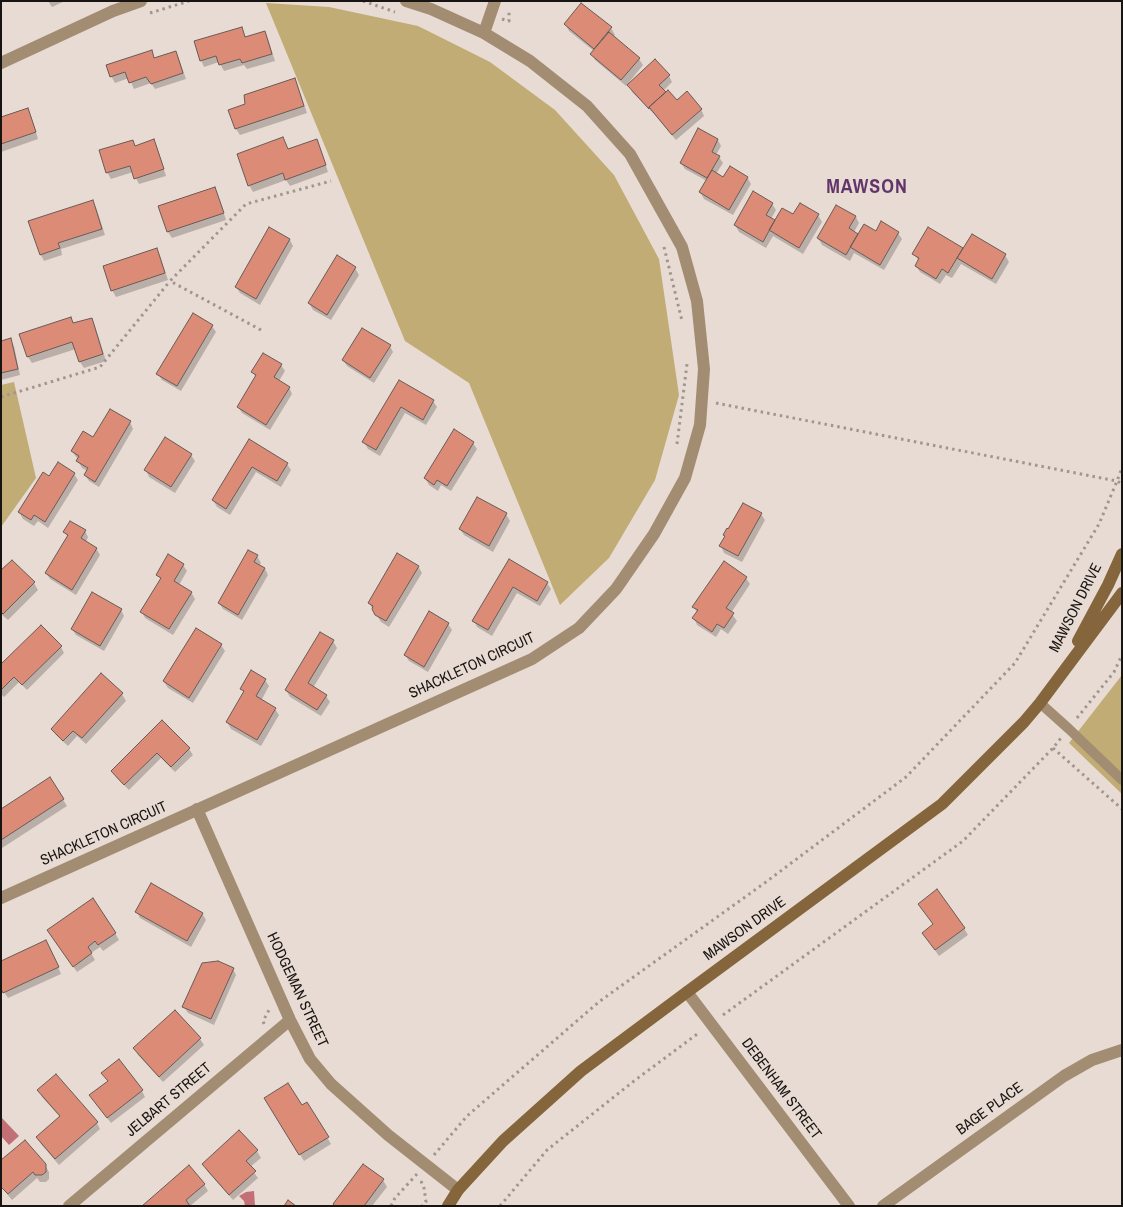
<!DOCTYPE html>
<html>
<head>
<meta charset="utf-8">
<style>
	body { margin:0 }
	#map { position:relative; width:1123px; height:1207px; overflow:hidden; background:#e8dbd3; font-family:"Archivo Narrow",sans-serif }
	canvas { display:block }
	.frame { position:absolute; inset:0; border:2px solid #181411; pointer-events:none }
</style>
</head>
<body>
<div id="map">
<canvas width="1123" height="1207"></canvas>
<div class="frame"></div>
</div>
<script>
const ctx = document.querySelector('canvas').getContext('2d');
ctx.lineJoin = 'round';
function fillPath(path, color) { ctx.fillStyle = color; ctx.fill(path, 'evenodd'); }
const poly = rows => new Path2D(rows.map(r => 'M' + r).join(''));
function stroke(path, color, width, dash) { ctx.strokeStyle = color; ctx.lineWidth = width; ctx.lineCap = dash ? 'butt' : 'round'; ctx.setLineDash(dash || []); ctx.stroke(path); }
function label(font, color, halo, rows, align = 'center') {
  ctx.font = font + ' "Archivo Narrow",sans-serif'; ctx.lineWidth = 4.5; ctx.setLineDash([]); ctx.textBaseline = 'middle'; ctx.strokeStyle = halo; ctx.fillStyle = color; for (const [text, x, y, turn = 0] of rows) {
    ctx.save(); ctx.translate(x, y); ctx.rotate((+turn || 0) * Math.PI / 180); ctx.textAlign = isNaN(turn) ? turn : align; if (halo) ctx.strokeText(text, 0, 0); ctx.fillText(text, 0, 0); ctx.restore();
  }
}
fillPath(poly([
	[266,3,329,7,418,26,490,62,555,110,614,175,659,259,679,395,655,480,609,558,560,605,469,383,405,341],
	[14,382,36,478,1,527,1,385],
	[1122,675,1122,794,1069,743]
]), '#c0ac74');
fillPath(poly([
	[2,1118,19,1136,9,1145,1,1136,1,1119],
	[254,1191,255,1206,245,1206,244,1201,239,1196,246,1192]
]), '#c27075');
fillPath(poly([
	[48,1,65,1,52,7],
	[565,24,611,28,615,35,613,37,639,59,643,65,626,86,595,60,592,54,594,51,569,31],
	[242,28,246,38,265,32,268,39,275,61,247,69,244,65,224,71,219,62,204,67,201,60],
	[151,51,155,59,176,52,179,59,186,79,155,89,151,83,134,89,129,78,115,83,111,76],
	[669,76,672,82,663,91,677,102,701,109,704,116,676,140,654,114,632,92,629,85],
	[295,79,298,86,307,113,240,135,236,129,230,111,246,105],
	[27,109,31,116,38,139,1,152,1,118],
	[283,139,288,150,316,140,320,147,328,172,290,186,286,180,253,192,249,185],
	[718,140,721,146,716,155,719,157,723,163,716,174,724,179,747,177,751,184,733,215,704,199,700,192,707,181,685,169,681,163],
	[154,141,157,147,166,176,139,184,133,172,111,179,107,172,135,147],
	[214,189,218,195,226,220,172,238,168,232,160,207],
	[92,201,96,207,105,235,61,249,62,255,44,261,41,255],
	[772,204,776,210,771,219,776,222,793,215,800,204,818,215,822,222,803,254,773,236,766,248,739,232,735,225],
	[856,217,859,223,854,232,859,235,876,233,898,233,902,239,884,270,854,253,850,261,822,245,818,238],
	[270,229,290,240,293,246,260,305,240,293,236,287],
	[929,229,963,250,972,235,1005,255,1009,262,996,284,961,264,952,278,946,275,940,284,920,272,916,266,919,261,914,254],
	[157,250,160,256,168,280,116,297,112,290],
	[355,268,359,275,331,320,313,310,309,303],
	[91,319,95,326,106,361,84,368,80,362,76,349,32,363,28,357,21,335,74,325],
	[212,326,216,332,181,391,162,380,158,374],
	[10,340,14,346,20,375,1,380,1,342],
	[390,346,393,352,374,383,347,366,343,360],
	[281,365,285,371,279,381,289,387,292,394,270,430,242,413,238,407,256,378,253,372],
	[399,381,433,401,437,407,426,425,405,413,380,456,368,449,364,442],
	[130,422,133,429,99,487,89,481,85,475,87,471,82,468,78,461,79,459,76,457,72,451,94,439],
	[249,440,287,464,291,470,281,487,256,472,230,515,217,507,213,500],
	[473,443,477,449,451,491,441,485,438,491,429,485,425,478],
	[191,455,195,461,175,493,149,477,146,470],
	[74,474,78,480,48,528,38,521,34,526,23,519,19,512],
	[506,514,510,521,493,552,464,535,460,529],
	[761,514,765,520,742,562,724,553,721,546,725,537,724,535],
	[85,531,88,537,86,542,96,548,100,555,76,595,50,579,46,573,68,538,65,532],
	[257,556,261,563,259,566,265,569,268,575,242,620,223,609,219,603],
	[509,560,547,583,551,589,540,606,517,593,492,636,477,627,474,621],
	[12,561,34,583,38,590,8,620,1,614,1,572],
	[183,565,187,571,179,585,191,592,195,599,173,635,145,618,142,612,161,580,158,575],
	[418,566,422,573,389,627,381,622,369,603],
	[746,578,750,584,731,613,737,621,728,634,721,629,716,637,697,625,694,618,697,613,694,607],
	[121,610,124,616,104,651,76,635,72,629],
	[448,624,452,630,428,672,409,661,405,655],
	[333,641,337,648,313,688,326,696,330,702,321,716,290,697,286,690],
	[221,645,225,651,193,703,168,688,164,682],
	[61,647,64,653,27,690,19,682,4,697,1,694,1,666],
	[101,675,122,694,126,701,86,744,77,736,68,746,56,735,52,729],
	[265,680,269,686,261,701,275,709,279,715,261,746,231,729,227,722,244,693,242,689],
	[162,722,189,749,193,755,175,772,161,758,129,790,116,777,112,771],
	[50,779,67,806,2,848,1,810],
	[137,912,202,913,206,920,191,947,140,918],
	[964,928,968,935,939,956,927,939],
	[115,933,119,940,103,951,100,947,91,953,95,960,77,972,53,937],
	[50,948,61,974,8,998,4,992],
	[233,969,236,975,214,1025,188,1013,184,1007],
	[175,1012,200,1039,204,1045,163,1082,138,1055,135,1049],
	[103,1073,142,1091,145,1097,111,1123,95,1102,109,1082],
	[39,1090,97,1123,100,1129,59,1165,41,1144,37,1138,60,1117,42,1097],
	[265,1098,301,1107,307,1104,331,1144,304,1161],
	[239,1132,257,1151,261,1158,250,1167,258,1178,233,1200,207,1171,203,1164],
	[1,1160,2,1161,45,1165,49,1172,49,1179,46,1182,40,1182,37,1178,12,1200,1,1187],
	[383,1180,387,1187,372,1206,335,1206],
	[204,1184,208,1191,190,1206,144,1206]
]), '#0003');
const building = poly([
	[581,3,612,27,594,49,564,24,581,3],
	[242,27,245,37,265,31,272,54,242,63,240,59,219,65,216,56,200,61,194,41,242,27],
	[609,32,640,58,621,80,590,54,609,32],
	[152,50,154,58,176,51,183,73,151,84,146,77,129,83,125,72,110,77,106,65,152,50],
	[655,59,670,75,659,85,666,92,649,107,649,109,627,85,655,59],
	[295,78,304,106,235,129,228,110,245,104,244,95,295,78],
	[668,90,677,100,687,91,702,109,672,135,649,107,668,90],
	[28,108,36,132,1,144,1,117,28,108],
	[698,128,718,139,712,152,720,156,707,178,680,163,698,128],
	[283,137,288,149,317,139,326,165,285,180,283,173,248,186,237,154,283,137],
	[154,139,164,169,134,179,130,166,106,173,99,150,133,140,135,146,154,139],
	[730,166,748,177,729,210,699,192,712,170,723,177,730,166],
	[215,187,224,213,167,232,158,206,215,187],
	[753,191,773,203,766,215,775,220,763,242,734,225,753,191],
	[93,200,102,229,58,243,60,248,40,255,28,221,93,200],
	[800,203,819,214,799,248,769,230,782,208,793,214,800,203],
	[836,205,856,216,849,228,858,234,846,255,817,238,836,205],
	[881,221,899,232,880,265,850,247,864,224,876,231,881,221],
	[269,227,290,239,256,299,235,287,269,227],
	[928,227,963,248,948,273,942,269,936,279,915,266,919,258,912,254,928,227],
	[972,234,1006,254,992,279,957,258,972,234],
	[157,248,165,273,111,291,103,266,157,248],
	[337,255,356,267,327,315,308,303,337,255],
	[193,313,213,325,177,386,156,374,193,313],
	[71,317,73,323,92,318,103,354,79,362,72,342,27,357,19,334,71,317],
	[362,328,391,345,370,378,342,360,362,328],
	[11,338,18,369,1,373,1,341,11,338],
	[263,353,282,364,274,377,290,387,266,425,237,407,256,375,251,372,263,353],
	[399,380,434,400,423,420,401,407,376,450,362,442,399,380],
	[110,409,131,421,95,482,84,475,88,468,76,461,79,456,71,451,83,431,93,437,110,409],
	[454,429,474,442,447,486,437,480,434,485,424,478,454,429],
	[165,437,192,454,171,487,144,470,165,437],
	[249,439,288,463,277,481,252,467,226,509,212,500,249,439],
	[58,462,75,473,45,522,34,515,31,520,18,512,43,472,49,476,58,462],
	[477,497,507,513,489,546,459,529,477,497],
	[743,503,762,513,738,556,719,546,725,536,723,535,727,528,728,529,743,503],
	[70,521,86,530,81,538,97,548,72,590,45,573,68,535,63,532,70,521],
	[248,550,258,555,254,562,265,568,238,615,218,603,248,550],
	[397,553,419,566,386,621,375,615,372,609,373,606,368,603,397,553],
	[168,554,184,564,174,581,192,592,169,629,140,612,161,578,156,575,168,554],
	[509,559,548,582,537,601,513,587,488,630,472,621,509,559],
	[12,560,35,582,3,614,1,612,1,570,12,560],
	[724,561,747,577,726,608,734,613,724,628,717,624,712,632,692,618,698,610,692,607,724,561],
	[92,592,122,609,100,646,71,629,92,592],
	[429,611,449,623,424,667,404,655,429,611],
	[41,625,62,646,22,685,14,677,1,690,1,664,41,625],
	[196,628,222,644,189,698,163,681,196,628],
	[320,632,334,640,308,683,327,695,317,710,285,690,320,632],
	[251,670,266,679,256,696,276,708,257,740,226,722,244,691,240,689,251,670],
	[101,673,123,693,82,738,73,731,63,741,51,729,101,673],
	[162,720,190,748,171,767,157,753,124,785,111,771,162,720],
	[50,777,64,799,1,840,1,809,50,777],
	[151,883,203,913,187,941,135,912,151,883],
	[937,889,965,928,935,950,922,933,933,924,918,904,937,889],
	[93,898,116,933,98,945,95,941,88,947,92,953,73,967,47,930,93,898],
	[46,940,59,967,3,993,1,989,1,961,46,940],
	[218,961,234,968,211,1019,182,1007,202,963,218,961],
	[175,1010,201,1038,159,1077,133,1048,175,1010],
	[119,1059,143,1090,107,1118,89,1095,108,1081,101,1073,119,1059],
	[56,1074,98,1122,55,1159,36,1137,60,1116,37,1090,56,1074],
	[288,1083,302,1105,307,1102,329,1137,299,1155,264,1098,288,1083],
	[239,1130,258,1150,246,1161,256,1171,229,1195,202,1164,239,1130],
	[25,1140,46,1164,46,1172,42,1175,35,1175,33,1172,8,1194,1,1187,1,1160,25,1140],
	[363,1164,384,1179,364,1206,335,1206,333,1204,363,1164],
	[189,1165,205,1184,186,1200,190,1206,142,1206,189,1165],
	[288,1200,296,1206,284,1206,288,1200]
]);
fillPath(building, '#db8b76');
stroke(building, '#685b57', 1);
stroke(poly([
	[363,1,395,12],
	[150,13,189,1],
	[502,19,509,21,509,11],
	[664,247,682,321],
	[261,330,170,281,246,204,331,181],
	[1,397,100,367,170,281],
	[716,403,1117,481,1122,484],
	[677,444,687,364],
	[1077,718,1114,672,1122,655],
	[1053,748,1122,809],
	[723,1015,963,841,1053,748,1061,738],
	[264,1024,263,1021,269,1010],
	[434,1155,467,1116,600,1001,766,882,906,777,1015,663,1099,524,1117,481,1122,468],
	[421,1181,424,1188,426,1202,422,1206],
	[391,1206,395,1198,417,1174],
	[500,1206,547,1150,634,1081,700,1032]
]), '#a09690', 3, [2.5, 4]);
stroke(poly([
	[1040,703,1069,729,1122,780]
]), '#a38d72', 10);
stroke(poly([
	[484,33,495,1],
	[1,63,113,11,141,1],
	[197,809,290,1020,310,1059,331,1084,388,1135,458,1190],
	[1,898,532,659,579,628,616,589,654,534,685,478,700,425,704,369,697,301,682,247,630,154,587,106,530,61,484,33,431,9,406,1],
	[687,992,849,1206],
	[69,1206,290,1020],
	[883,1206,1064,1076,1092,1060,1122,1050]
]), '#a38d72', 12);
stroke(poly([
	[1078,641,1108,585,1122,554],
	[448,1206,458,1190,503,1141,581,1071,687,992,942,804,1024,722,1040,703,1122,593]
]), '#84653c', 12);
label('15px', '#181411', '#e8dbd3', [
	["MAWSON DRIVE",1076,608,-63],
	["SHACKLETON CIRCUIT",472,666,-25],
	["SHACKLETON CIRCUIT",104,834,-24],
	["MAWSON DRIVE",745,929,-36],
	["HODGEMAN STREET",297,990,65],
	["DEBENHAM STREET",781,1089,53],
	["JELBART STREET",169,1100,-40],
	["BAGE PLACE",990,1109,-36]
]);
ctx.letterSpacing = '1px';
label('bold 20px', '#62356a', '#e8dbd3', [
	["MAWSON",867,188]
]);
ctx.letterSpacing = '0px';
</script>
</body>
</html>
